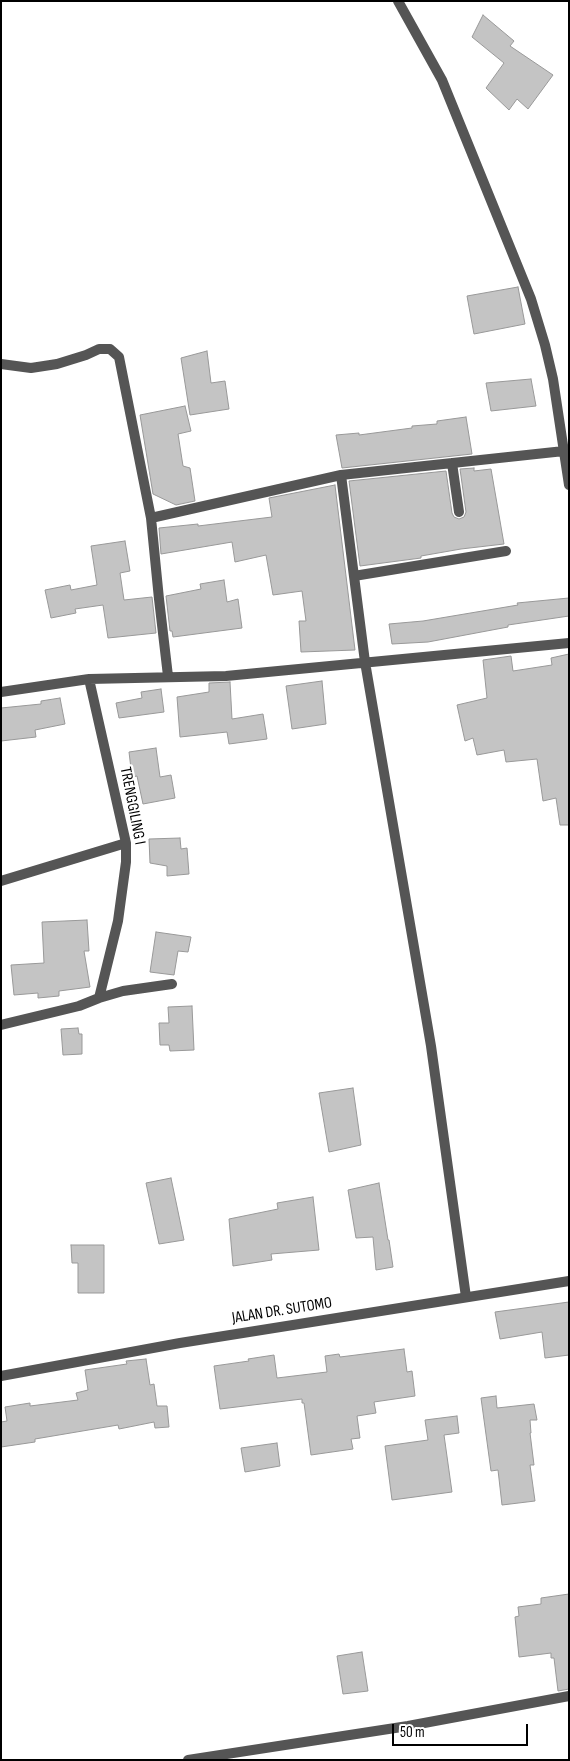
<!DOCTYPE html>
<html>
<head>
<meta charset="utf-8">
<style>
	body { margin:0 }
	#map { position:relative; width:570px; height:1761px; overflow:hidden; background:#fff; font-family:"Sofia Sans Condensed",sans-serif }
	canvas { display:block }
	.frame { position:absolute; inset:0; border:2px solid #000; pointer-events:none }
	.scale { position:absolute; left:392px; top:1724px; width:136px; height:22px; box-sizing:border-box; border:2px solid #000; border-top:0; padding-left:6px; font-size:15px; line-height:18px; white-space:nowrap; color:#000; -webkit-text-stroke:4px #fff; paint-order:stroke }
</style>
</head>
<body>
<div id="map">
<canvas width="570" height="1761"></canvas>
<div class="frame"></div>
<div class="scale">50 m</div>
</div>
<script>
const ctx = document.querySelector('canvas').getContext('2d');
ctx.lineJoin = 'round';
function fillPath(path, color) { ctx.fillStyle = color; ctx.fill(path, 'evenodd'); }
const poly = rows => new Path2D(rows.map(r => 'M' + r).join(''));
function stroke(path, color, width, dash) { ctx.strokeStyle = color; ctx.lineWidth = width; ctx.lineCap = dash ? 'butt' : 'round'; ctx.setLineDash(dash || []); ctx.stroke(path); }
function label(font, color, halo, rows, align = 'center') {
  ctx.font = font + ' "Sofia Sans Condensed",sans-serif'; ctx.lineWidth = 4.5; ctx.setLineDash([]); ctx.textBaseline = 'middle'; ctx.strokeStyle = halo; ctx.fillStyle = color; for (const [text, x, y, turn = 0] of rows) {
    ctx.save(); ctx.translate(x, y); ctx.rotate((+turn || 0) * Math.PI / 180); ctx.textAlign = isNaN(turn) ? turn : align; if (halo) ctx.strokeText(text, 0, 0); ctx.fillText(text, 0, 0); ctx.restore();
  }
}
const building = poly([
	[483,15,514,41,510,46,553,75,528,109,517,99,509,110,486,88,504,63,472,37,483,15],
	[518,287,525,324,474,334,467,296,518,287],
	[207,351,211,383,225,381,229,409,190,415,181,358,207,351],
	[531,379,536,406,491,411,486,383,531,379],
	[185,406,191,431,178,434,183,466,190,468,195,501,176,505,153,494,140,415,185,406],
	[466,417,472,454,342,468,336,435,359,433,359,435,412,428,412,426,437,424,437,421,466,417],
	[474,468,474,471,491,469,504,544,461,549,421,556,421,558,360,566,349,481,446,471,452,513,454,517,459,519,464,517,466,512,460,469,474,468],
	[335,485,355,650,301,652,299,621,306,621,302,591,273,595,266,555,235,562,232,542,161,554,159,528,198,524,198,526,272,517,269,498,335,485],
	[125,541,130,571,120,573,124,600,152,597,156,633,108,638,103,605,75,609,76,613,51,618,45,590,70,585,71,590,97,585,91,546,125,541],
	[224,580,227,602,238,599,242,628,173,637,172,631,170,631,166,596,201,589,200,584,224,580],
	[569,598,569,616,508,625,508,627,428,642,392,644,389,624,423,621,518,605,517,603,569,598],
	[569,654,569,825,560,825,556,798,543,801,537,759,506,762,504,750,477,755,473,738,465,741,457,705,487,698,483,660,511,656,513,671,552,665,551,658,569,654],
	[322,681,326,724,292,729,286,686,322,681],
	[230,682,232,719,263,714,267,739,229,744,227,732,180,737,177,697,209,692,209,683,230,682],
	[161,689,164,712,119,718,116,703,142,698,141,692,161,689],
	[60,698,65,724,35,730,36,737,1,741,1,708,41,704,41,701,60,698],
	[156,748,160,777,171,775,175,798,143,804,137,776,132,777,129,752,156,748],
	[180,838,181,849,187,848,189,874,167,876,167,866,150,863,149,839,180,838],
	[87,920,89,951,84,951,90,987,59,991,59,996,38,998,38,993,14,995,11,965,44,963,42,922,87,920],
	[156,932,191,937,188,952,178,951,174,975,150,972,156,932],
	[192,1006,194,1050,170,1051,169,1045,160,1045,159,1023,169,1023,168,1007,192,1006],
	[78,1028,79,1034,82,1034,82,1054,63,1055,61,1029,78,1028],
	[353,1088,361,1145,329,1152,319,1093,353,1088],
	[171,1178,184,1240,159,1244,146,1183,171,1178],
	[379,1183,388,1240,389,1240,393,1267,376,1270,373,1237,356,1238,348,1190,379,1183],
	[313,1197,319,1250,271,1254,272,1260,233,1266,229,1219,278,1209,277,1203,313,1197],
	[71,1245,104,1245,104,1293,78,1293,78,1263,72,1263,71,1245],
	[569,1302,569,1355,545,1358,542,1332,500,1339,495,1312,569,1302],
	[404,1349,407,1372,412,1371,415,1396,374,1402,376,1413,357,1416,360,1438,351,1439,353,1449,311,1455,304,1403,302,1403,302,1399,220,1409,214,1366,249,1361,248,1359,274,1355,277,1378,327,1372,325,1356,339,1354,340,1357,404,1349],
	[146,1359,150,1385,154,1384,157,1406,167,1406,169,1427,155,1428,154,1422,119,1429,118,1425,35,1439,35,1442,1,1447,1,1422,7,1421,5,1407,30,1403,30,1406,78,1400,76,1393,88,1390,85,1370,127,1364,126,1361,146,1359],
	[496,1396,497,1408,534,1404,537,1420,530,1420,531,1433,530,1433,534,1465,530,1465,535,1501,502,1505,498,1470,491,1471,481,1398,496,1396],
	[457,1416,459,1433,444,1435,452,1492,392,1500,385,1446,428,1440,425,1420,457,1416],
	[277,1443,280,1466,245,1472,241,1448,277,1443],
	[569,1594,569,1689,558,1691,554,1658,551,1658,551,1653,519,1657,515,1617,519,1616,518,1607,541,1604,541,1598,569,1594],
	[362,1652,368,1691,343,1694,337,1656,362,1652]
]);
fillPath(building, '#c4c4c4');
stroke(building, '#999', 1);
stroke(poly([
	[398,1,442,80,531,299,545,345,553,379,569,485],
	[1,364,31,368,57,364,86,355,99,349,110,349,119,357,151,518,159,599,168,676],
	[452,463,459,512],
	[341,475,365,662,431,1046,466,1297],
	[151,518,341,475,564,451],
	[354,576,506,551],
	[89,679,126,843,126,862,118,921,99,998],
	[1,692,89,679,226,676,569,643],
	[1,881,126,843],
	[1,1025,79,1006,99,998,123,991,172,984],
	[188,1760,408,1726,569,1696]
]), '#555', 10);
stroke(poly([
	[1,1376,180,1343,569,1281]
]), '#555', 10);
label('16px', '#000', '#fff', [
	["TRENGGILING I",132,806,79],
	["JALAN DR. SUTOMO",282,1311,-9]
]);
</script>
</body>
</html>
